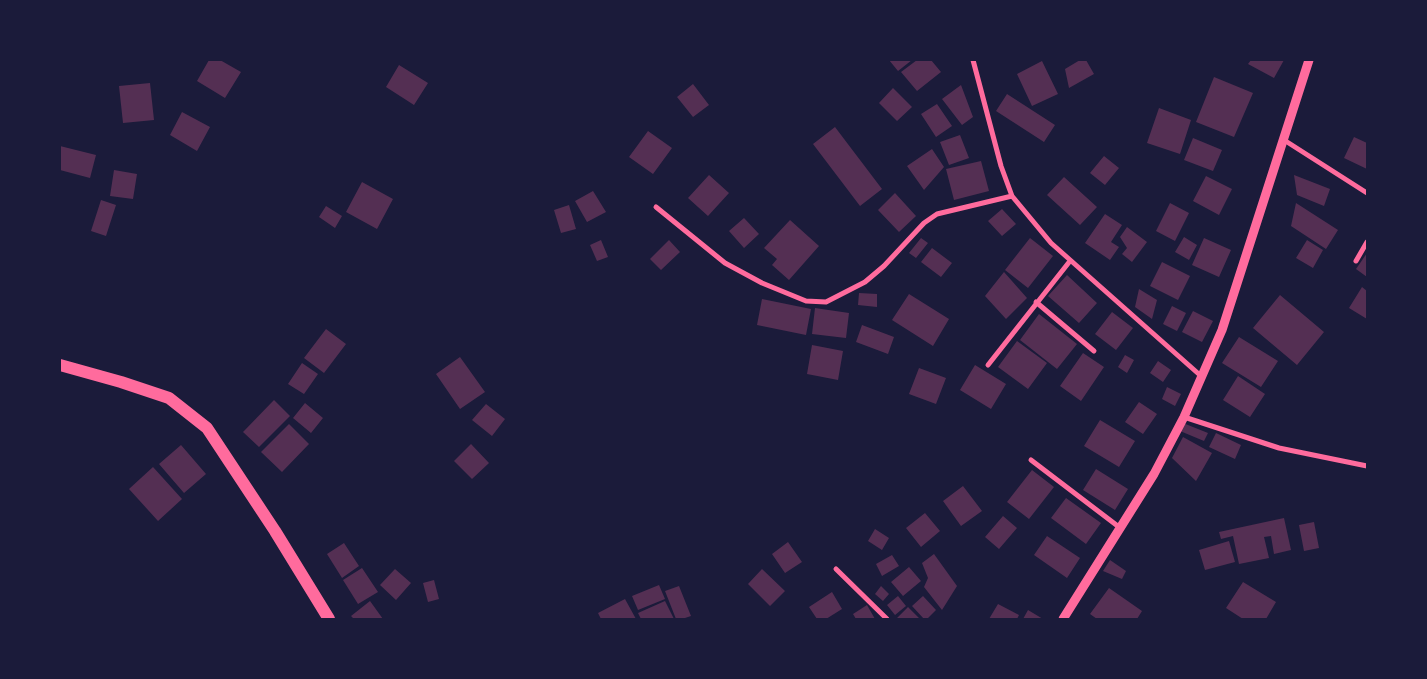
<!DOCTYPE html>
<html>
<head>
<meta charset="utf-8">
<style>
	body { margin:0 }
	#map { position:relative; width:1427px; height:679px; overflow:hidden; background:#1b1b3a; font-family:Manrope,sans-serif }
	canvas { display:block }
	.frame { position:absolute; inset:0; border:61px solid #1b1b3a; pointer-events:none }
</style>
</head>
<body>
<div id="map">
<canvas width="1427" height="679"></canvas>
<div class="frame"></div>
</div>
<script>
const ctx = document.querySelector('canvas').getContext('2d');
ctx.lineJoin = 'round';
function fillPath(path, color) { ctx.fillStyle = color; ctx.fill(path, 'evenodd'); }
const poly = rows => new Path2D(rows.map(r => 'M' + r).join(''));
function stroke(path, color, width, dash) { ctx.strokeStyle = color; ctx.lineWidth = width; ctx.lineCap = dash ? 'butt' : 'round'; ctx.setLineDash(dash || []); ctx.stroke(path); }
fillPath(poly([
	[209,60,220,60,241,72,225,98,197,81],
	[889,60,912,60,898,71],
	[917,60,931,60,941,72,917,91,901,72],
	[1080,60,1086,60,1094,74,1069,88,1065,69],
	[1251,60,1284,60,1274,78,1248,64],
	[1042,61,1058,94,1032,106,1017,74],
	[399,65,428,83,414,105,386,87],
	[1214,77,1253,93,1234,137,1196,122],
	[150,83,154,120,123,123,119,86],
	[693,84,709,105,693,117,677,97],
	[961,85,973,117,962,125,942,99],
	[893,88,912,107,897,121,879,103],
	[1007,94,1055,125,1044,142,996,111],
	[937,104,952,126,936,137,921,114],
	[1159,108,1191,120,1180,154,1147,143],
	[182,112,210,127,197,151,170,135],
	[835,127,882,189,860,206,813,144],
	[648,131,672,148,653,174,629,157],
	[960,135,969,158,949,165,940,142],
	[1354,137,1367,143,1367,169,1344,158],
	[1193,138,1222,150,1213,171,1184,160],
	[60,146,96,155,90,178,60,170],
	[932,149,944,167,924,190,907,166],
	[1104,156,1119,168,1105,185,1090,173],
	[981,161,989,191,954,200,946,169],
	[114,170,137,174,133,199,110,196],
	[709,175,729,193,708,216,688,198],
	[1294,175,1330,189,1324,206,1297,195],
	[1206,176,1232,189,1219,215,1193,201],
	[1064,177,1097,207,1080,225,1047,195],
	[362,182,393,199,377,229,346,212],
	[593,191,606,212,587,222,575,201],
	[895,193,916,216,899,232,878,210],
	[101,200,116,205,106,236,91,231],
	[1170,203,1189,213,1175,241,1156,231],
	[1296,203,1338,230,1326,249,1291,226],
	[569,205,576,229,561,233,554,210],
	[326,206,342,216,335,228,319,217],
	[1002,209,1016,224,1002,236,988,221],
	[1105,214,1122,225,1111,242,1119,247,1110,260,1085,243],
	[744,218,759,234,744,248,729,231],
	[790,220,819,246,789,280,772,265,777,259,764,248],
	[1127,227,1147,242,1132,262,1122,254,1127,248,1120,237],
	[1184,237,1197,245,1189,260,1175,252],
	[921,238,928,243,916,258,909,253],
	[1030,238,1053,256,1028,288,1005,270],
	[1204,238,1231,250,1219,277,1192,265],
	[601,240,608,257,597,261,590,245],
	[669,240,680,252,661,270,650,259],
	[1307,240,1323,250,1313,268,1296,258],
	[932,248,952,263,941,277,921,262],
	[1367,253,1367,277,1356,269],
	[1162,262,1190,276,1178,300,1150,286],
	[1004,272,1027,298,1006,319,985,296],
	[1067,275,1097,303,1079,323,1048,296],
	[1362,287,1367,291,1367,319,1349,308],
	[1139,289,1157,300,1152,319,1135,307],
	[859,293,877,294,877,307,858,305],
	[909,294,949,319,933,346,892,320],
	[1280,295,1324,332,1297,365,1253,328],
	[762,299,811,309,806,335,757,325],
	[1172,306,1186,313,1177,331,1163,324],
	[815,308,849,313,846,338,812,334],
	[1193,311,1213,321,1202,342,1182,332],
	[1112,312,1133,328,1116,350,1095,334],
	[1039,314,1077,344,1057,369,1020,340],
	[862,325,894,337,888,354,856,342],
	[326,329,346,344,324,373,304,358],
	[1239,337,1278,361,1261,387,1222,363],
	[1017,341,1047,363,1028,389,998,367],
	[812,345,843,351,838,380,807,374],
	[1083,353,1104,367,1081,401,1060,386],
	[1125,355,1134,360,1127,373,1118,367],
	[460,357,485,392,460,409,436,374],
	[1158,361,1171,370,1163,382,1150,373],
	[302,363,318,374,304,394,288,384],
	[975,365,1006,384,991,409,960,390],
	[919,368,946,378,936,404,909,394],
	[1238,376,1265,394,1250,417,1223,400],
	[1167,387,1181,394,1175,406,1162,399],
	[274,400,290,416,259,447,243,432],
	[1139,402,1157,414,1143,434,1125,422],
	[305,403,323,418,311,433,293,418],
	[486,404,505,419,492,436,472,420],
	[1100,420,1135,441,1119,467,1084,446],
	[1183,423,1208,433,1204,441,1180,431],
	[289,424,309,444,282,472,261,452],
	[1216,433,1241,445,1235,459,1209,447],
	[1183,437,1212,453,1196,481,1172,458],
	[471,444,489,463,472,479,454,461],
	[181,445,206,474,184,493,159,464],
	[153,467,182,499,158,521,129,489],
	[1096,469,1128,489,1115,510,1083,490],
	[1032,470,1054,487,1029,519,1007,502],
	[963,486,982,511,961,526,943,501],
	[1066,498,1101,523,1086,544,1051,518],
	[925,513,940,531,921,547,906,528],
	[1003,516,1017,528,999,549,985,537],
	[1284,518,1291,550,1274,554,1271,536,1264,537,1269,558,1239,564,1233,536,1221,539,1219,532],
	[1314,522,1319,548,1304,551,1299,525],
	[875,529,889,538,882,550,868,541],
	[1047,536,1080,558,1067,578,1034,555],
	[1229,541,1235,562,1205,570,1199,550],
	[788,542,802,562,785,573,772,554],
	[344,543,359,566,342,578,327,554],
	[934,554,957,586,942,610,924,587,928,578,922,563],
	[892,555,899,566,882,576,876,564],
	[1110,560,1126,571,1122,579,1103,571],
	[909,567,921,581,903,596,891,582],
	[362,568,378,592,358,604,343,580],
	[395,569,411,583,396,600,380,585],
	[762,569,785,591,770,606,748,584],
	[434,580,439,599,428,602,423,583],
	[1243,582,1276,602,1266,619,1243,619,1226,608],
	[659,585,665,599,638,610,632,596],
	[679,586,691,616,682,619,676,619,665,591],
	[881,586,889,594,883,601,875,594],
	[1109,588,1142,611,1137,619,1097,619,1090,614],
	[832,592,842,609,826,619,817,619,809,607],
	[898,596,906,606,895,615,887,605],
	[923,596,936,610,927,619,924,619,912,606],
	[625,599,636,619,601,619,598,613],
	[370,601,383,619,354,619,351,616],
	[665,601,674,619,641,619,638,613],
	[998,604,1019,615,1017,619,989,619],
	[867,605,875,619,856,619,853,614],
	[908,607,920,619,899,619,897,618],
	[1028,610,1043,619,1023,619]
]), '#542f53');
stroke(poly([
	[973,60,1001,166,1012,196,1051,243,1201,376],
	[1284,140,1367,193],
	[656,207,725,263,762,283,806,301,826,302,865,282,884,266,924,223,937,214,1012,196],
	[1356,261,1367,242],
	[1036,302,1094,351],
	[988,365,1070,261],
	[1184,417,1279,448,1367,466],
	[1031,460,1119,527],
	[836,569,887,619]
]), '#ff6b9d', 5);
stroke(poly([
	[1063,619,1154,474,1184,417,1222,330,1309,60]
]), '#ff6b9d', 9);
stroke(poly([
	[60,365,121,382,169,398,207,428,275,531,329,619]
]), '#ff6b9d', 12);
</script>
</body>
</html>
